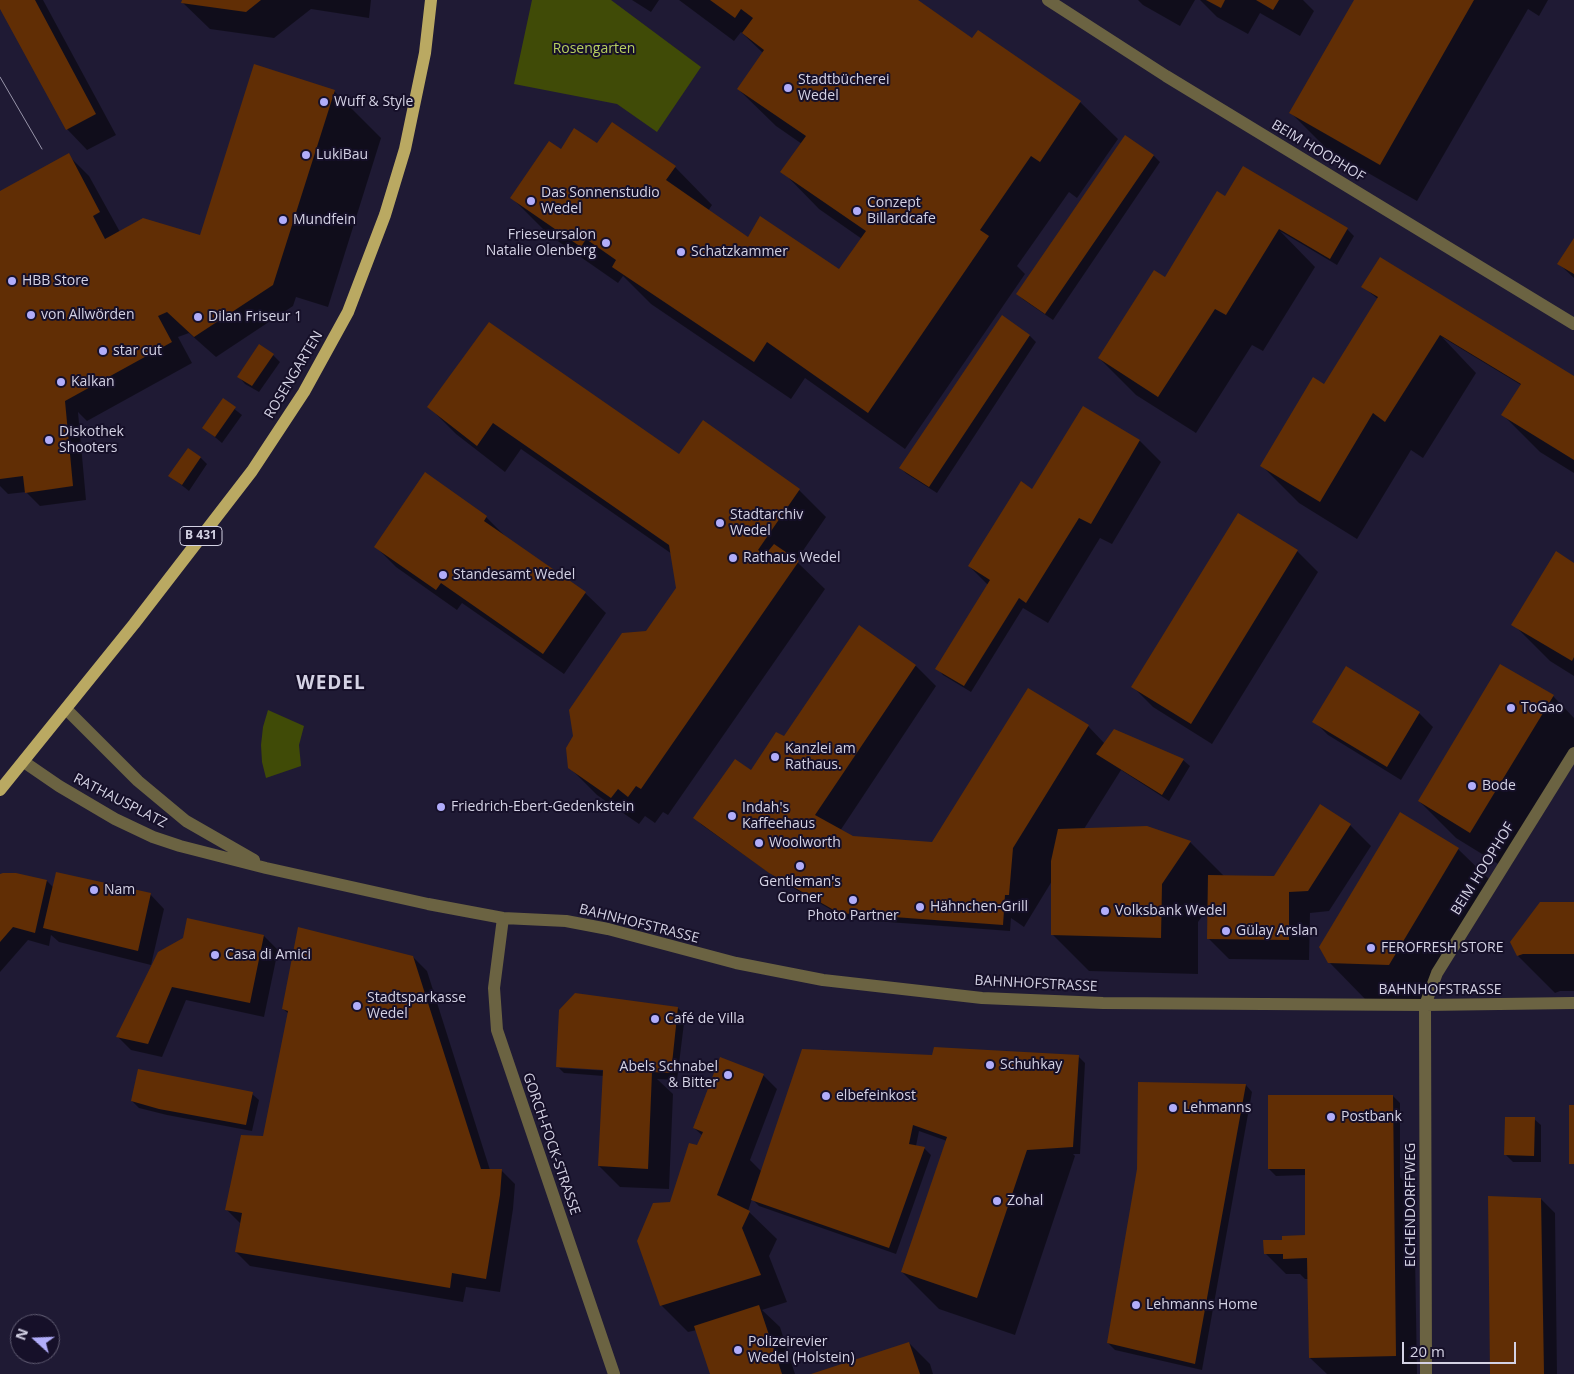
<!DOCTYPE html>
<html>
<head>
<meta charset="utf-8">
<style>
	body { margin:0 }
	#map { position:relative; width:1574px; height:1374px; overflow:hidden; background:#1f1a34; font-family:"Open Sans",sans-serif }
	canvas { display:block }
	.north { position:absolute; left:10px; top:1314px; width:50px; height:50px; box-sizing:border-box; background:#161029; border:1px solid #625e74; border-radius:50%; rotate:290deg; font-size:14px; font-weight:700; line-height:20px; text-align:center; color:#d4d2e4 }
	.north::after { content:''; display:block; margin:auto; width:18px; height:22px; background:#b1adfa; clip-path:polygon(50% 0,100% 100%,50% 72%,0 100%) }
	.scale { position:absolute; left:1402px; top:1342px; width:114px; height:22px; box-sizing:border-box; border:2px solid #d4d2e4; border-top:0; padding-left:6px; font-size:15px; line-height:18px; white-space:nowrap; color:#d4d2e4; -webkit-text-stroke:4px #161029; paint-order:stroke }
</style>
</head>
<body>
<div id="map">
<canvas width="1574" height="1374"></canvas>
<div class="north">N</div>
<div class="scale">20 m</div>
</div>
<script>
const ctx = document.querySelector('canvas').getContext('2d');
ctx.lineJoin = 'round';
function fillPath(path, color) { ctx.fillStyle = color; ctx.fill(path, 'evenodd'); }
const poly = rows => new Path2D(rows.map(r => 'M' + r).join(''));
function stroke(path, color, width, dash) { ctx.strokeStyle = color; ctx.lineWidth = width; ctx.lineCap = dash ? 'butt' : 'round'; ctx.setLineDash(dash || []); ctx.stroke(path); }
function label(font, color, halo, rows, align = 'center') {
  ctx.font = font + ' "Open Sans",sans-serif'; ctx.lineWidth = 4; ctx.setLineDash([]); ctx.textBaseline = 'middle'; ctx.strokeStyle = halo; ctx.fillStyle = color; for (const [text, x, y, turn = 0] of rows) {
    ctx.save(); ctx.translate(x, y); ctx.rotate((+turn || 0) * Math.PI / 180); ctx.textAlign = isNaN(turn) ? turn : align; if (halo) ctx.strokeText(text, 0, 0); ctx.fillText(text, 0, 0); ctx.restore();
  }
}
fillPath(poly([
	[532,0,611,0,701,67,657,132,617,104,514,84],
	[268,710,304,726,299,745,301,766,266,778,262,762,261,745,263,727]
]), '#404b07');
fillPath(poly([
	[0,0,43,0,116,135,87,150,67,129,0,6],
	[183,0,371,0,369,18,311,9,274,38,210,29,182,2],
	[632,0,659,0,651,12],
	[679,0,916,0,972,40,978,31,1080,102,1118,139,1077,198,1069,192,1017,266,1025,274,905,449,805,378,791,399,651,304,623,276,618,283,549,235,512,198,561,151,597,145,612,124,675,167,712,205,708,211,748,238,840,270,862,239,819,209,782,171,802,144,776,126,738,89,763,53,741,32,734,41],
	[1138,0,1195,0,1180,26,1143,5],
	[1200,0,1303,0,1314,11,1300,36,1260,13,1248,34,1217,17],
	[1356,0,1548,0,1539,16,1528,9,1417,201,1328,150,1291,113],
	[334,91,381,138,328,307,296,297,293,306,216,357,189,333,178,337,192,363,87,421,78,412,86,500,40,506,26,492,8,494,0,486,0,192,68,155,89,176,120,232,205,239],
	[1125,136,1154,156,1160,162,1053,320,1024,300,1017,294],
	[1230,200,1347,229,1354,236,1337,265,1280,231,1315,267,1263,351,1252,345,1196,433,1136,395,1099,358],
	[1574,240,1574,278,1559,264],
	[1363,287,1574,378,1574,473,1540,452,1503,415,1521,385,1442,337,1476,373,1423,458,1411,450,1357,539,1299,503,1262,466,1325,386,1378,299],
	[1002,317,1030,336,1036,342,937,493,907,474,900,468],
	[273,355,280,362,259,392,245,384,239,377],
	[223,400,242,415,222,443,204,428],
	[429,407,680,456,799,490,826,517,796,561,825,589,668,815,663,812,655,823,645,816,639,824,597,795,570,768,647,633,678,588,672,554,521,449,505,472,456,434],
	[1083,407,1140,441,1161,462,1112,544,1100,538,1048,623,1023,608,971,692,943,675,937,668,988,585,969,566,1033,491],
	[200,457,207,464,189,491,170,476],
	[486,517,507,538,585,593,606,613,564,674,462,603,457,610,396,567,375,546],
	[1297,551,1318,572,1212,744,1153,707,1132,686],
	[1574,564,1574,676,1550,661,1513,624],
	[859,627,916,666,936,686,840,831,852,838,933,844,1088,726,1105,744,1183,760,1190,766,1169,801,1121,770,1084,829,1190,842,1224,876,1275,877,1350,825,1371,846,1329,911,1310,913,1309,960,1229,959,1208,938,1209,907,1198,922,1198,974,1089,971,1052,934,1052,881,1024,927,1011,918,1010,931,847,919,778,879,702,825,695,818,756,775,784,738],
	[1553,696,1574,718,1574,760,1508,870,1456,838,1419,801],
	[1419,713,1433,727,1401,780,1328,735,1314,721],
	[1458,849,1496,886,1426,1002,1366,1000,1329,962],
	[0,876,47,881,54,888,150,894,164,909,151,965,59,942,51,935,49,946,28,940,0,972],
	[1574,903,1574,991,1560,991,1555,993,1518,956],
	[187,920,264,936,278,950,264,1017,186,1000,162,1057,131,1050,117,1036,184,939],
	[413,957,427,971,490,1170,501,1170,515,1184,513,1209,500,1292,466,1287,463,1302,250,1266,236,1252,240,1223,226,1209,264,1137,289,1014,283,1009],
	[678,1008,685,1015,677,1080,657,1079,673,1094,669,1189,620,1187,599,1166,604,1076,564,1073,559,1068,645,1073],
	[1078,1056,1085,1063,1080,1154,1073,1154,1075,1156,1015,1335,939,1309,902,1272,947,1141,919,1131,916,1146,924,1148,931,1155,896,1254,759,1206,752,1199,748,1211,777,1239,769,1256,787,1302,762,1310,780,1327,795,1374,711,1374,697,1330,688,1332,661,1305,671,1204,703,1136,694,1128,763,1075,777,1089,750,1160,762,1172,933,1057],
	[1246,1085,1252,1092,1202,1370,1115,1350,1108,1343],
	[252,1094,259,1100,252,1131,167,1115,139,1108,132,1101],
	[1393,1096,1400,1103,1400,1177,1414,1191,1417,1374,1327,1374,1310,1358,1309,1279,1305,1279,1300,1274,1286,1274,1265,1253,1283,1241,1307,1236,1306,1175,1276,1176,1269,1169],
	[1534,1119,1541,1125,1541,1162,1513,1162,1506,1155],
	[1541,1199,1555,1213,1557,1374,1492,1374],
	[909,1343,930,1364,933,1374,813,1374]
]), '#0007');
fillPath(poly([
	[0,0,35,0,96,114,66,130,0,9],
	[182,0,261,0,246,12,181,3],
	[710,0,918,0,972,38,978,30,1081,101,1040,162,1031,156,980,230,989,236,868,413,767,342,754,362,612,267,616,260,586,239,581,247,510,198,549,141,561,149,574,128,597,143,612,122,676,166,666,180,748,237,760,216,839,269,866,231,780,172,806,136,737,89,764,50,742,33,753,18,741,9,735,18],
	[1206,0,1225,0,1221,8],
	[1256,0,1279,0,1273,10],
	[1354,0,1474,0,1380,165,1289,113],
	[254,64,335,90,273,285,194,337,167,312,158,316,172,342,65,401,73,486,25,493,23,476,0,479,0,191,69,153,100,212,93,216,105,239,143,218,200,235],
	[1125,135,1154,155,1045,314,1016,294],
	[1243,166,1348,228,1330,259,1279,229,1226,315,1215,309,1158,397,1098,358,1154,270,1165,277,1217,191,1225,196],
	[1574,238,1574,274,1557,264],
	[1380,257,1574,376,1574,460,1501,415,1521,384,1440,335,1385,422,1373,413,1320,502,1260,466,1313,377,1324,384,1378,297,1361,287],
	[1002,315,1030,335,929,487,899,468],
	[489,322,679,454,703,420,800,489,758,550,765,555,774,544,799,561,641,789,636,786,628,797,618,789,611,798,568,768,566,748,573,736,569,710,622,633,646,631,676,588,669,545,493,423,477,446,427,407],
	[259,344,274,354,252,386,237,377],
	[223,398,236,407,215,437,202,428],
	[1083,406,1140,440,1091,524,1079,518,1026,603,1019,598,964,686,935,669,990,580,968,566,1021,481,1032,489],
	[188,448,201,457,182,485,168,476],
	[425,472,487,516,484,521,586,592,543,654,441,583,436,590,374,547],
	[1238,513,1298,550,1191,724,1131,687],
	[1556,551,1574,563,1574,657,1572,661,1511,625],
	[859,625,916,665,815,815,853,836,932,842,1028,688,1089,725,1013,848,1009,895,1005,895,1003,925,839,913,769,873,693,818,735,759,751,770,776,732,784,736],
	[1500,664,1554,695,1470,833,1418,801],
	[1346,666,1420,712,1387,767,1312,722],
	[1114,729,1184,759,1162,795,1096,754],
	[1320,804,1351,824,1308,891,1289,892,1289,940,1207,939,1208,875,1274,876],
	[1400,812,1459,848,1389,965,1328,963,1319,947],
	[1147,826,1191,841,1162,884,1161,938,1051,935,1051,861,1058,829],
	[56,872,151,893,138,951,43,928],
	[3,873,16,873,47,880,35,933,13,927,0,942,0,874],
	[1540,902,1574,902,1574,954,1523,954,1517,956,1510,942],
	[187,918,264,935,250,1003,172,987,148,1044,116,1037,158,952,183,938],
	[298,927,413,956,481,1169,502,1169,500,1195,486,1279,452,1273,450,1288,235,1252,242,1213,225,1210,241,1135,263,1136,288,1011,282,1009],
	[575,993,678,1007,671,1073,652,1072,648,1169,598,1166,603,1070,556,1067,559,1010],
	[934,1047,1079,1055,1073,1147,1027,1150,977,1298,901,1272,947,1137,913,1125,909,1144,925,1147,889,1248,751,1200,802,1049,932,1055],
	[720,1057,764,1074,717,1195,750,1211,742,1228,761,1275,660,1306,637,1241,653,1203,670,1202,689,1143,697,1145,703,1132,693,1128],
	[138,1069,253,1092,246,1125,159,1109,131,1101],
	[1138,1082,1246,1084,1195,1364,1107,1343,1137,1169],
	[1268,1095,1393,1095,1396,1356,1309,1358,1307,1258,1283,1259,1283,1254,1264,1254,1263,1240,1282,1240,1282,1236,1305,1235,1305,1169,1268,1169],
	[1569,1105,1574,1105,1574,1164,1569,1164],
	[1505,1117,1535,1117,1534,1156,1504,1155],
	[1488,1196,1541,1198,1544,1374,1490,1374],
	[759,1305,782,1374,710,1374,694,1326],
	[909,1342,920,1374,811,1374]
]), '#612e05');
stroke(poly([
	[1048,0,1166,76,1574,324],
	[66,709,138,781,186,821,254,860],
	[24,762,59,786,115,819,153,837,180,846,266,868,428,904,503,918,566,921,608,929,736,963,823,980,982,998,1103,1003,1425,1005,1574,1003],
	[503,918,494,988,497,1030,614,1374],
	[1426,1374,1425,1005,1437,973,1574,753]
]), '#6b6342', 12);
stroke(poly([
	[0,790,134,624,252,471,304,392,348,312,385,215,405,149,425,53,431,0]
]), '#baa962', 12);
stroke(poly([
	[0,77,42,149]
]), '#9895aa', 1);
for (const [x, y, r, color] of [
	[788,88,5,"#b1adfa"],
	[324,102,5,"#b1adfa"],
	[306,155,5,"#b1adfa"],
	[531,201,5,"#b1adfa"],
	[857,211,5,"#b1adfa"],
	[283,220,5,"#b1adfa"],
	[606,243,5,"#b1adfa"],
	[681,252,5,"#b1adfa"],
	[12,281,5,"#b1adfa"],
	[31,315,5,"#b1adfa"],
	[198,317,5,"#b1adfa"],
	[103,351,5,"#b1adfa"],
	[61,382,5,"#b1adfa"],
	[49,440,5,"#b1adfa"],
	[720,523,5,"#b1adfa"],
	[733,558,5,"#b1adfa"],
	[443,575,5,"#b1adfa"],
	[1511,708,5,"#b1adfa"],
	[775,757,5,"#b1adfa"],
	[1472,786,5,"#b1adfa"],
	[441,807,5,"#b1adfa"],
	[732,816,5,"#b1adfa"],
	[759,843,5,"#b1adfa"],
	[800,866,5,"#b1adfa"],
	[94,890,5,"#b1adfa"],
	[853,900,5,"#b1adfa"],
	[920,907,5,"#b1adfa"],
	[1105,911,5,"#b1adfa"],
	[1226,931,5,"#b1adfa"],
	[1371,948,5,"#b1adfa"],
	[215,955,5,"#b1adfa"],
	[357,1006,5,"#b1adfa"],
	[655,1019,5,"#b1adfa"],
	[990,1065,5,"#b1adfa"],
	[728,1075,5,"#b1adfa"],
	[826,1096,5,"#b1adfa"],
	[1173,1108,5,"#b1adfa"],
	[1331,1117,5,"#b1adfa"],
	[997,1201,5,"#b1adfa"],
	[1136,1305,5,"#b1adfa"],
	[738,1350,5,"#b1adfa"]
]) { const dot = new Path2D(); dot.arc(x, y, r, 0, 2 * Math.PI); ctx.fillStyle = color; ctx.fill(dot); stroke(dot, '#161029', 2); }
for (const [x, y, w] of [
	[201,536,42]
]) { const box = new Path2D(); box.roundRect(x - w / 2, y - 9.5, w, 19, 4); ctx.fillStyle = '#161029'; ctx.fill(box); stroke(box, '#d4d2e4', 1); }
label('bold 12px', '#d4d2e4', null, [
	["B 431",201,536]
]);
label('14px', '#b8cf60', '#161029', [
	["Rosengarten",594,49]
]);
label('14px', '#d4d2e4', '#161029', [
	["Stadtbücherei",798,80],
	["Wedel",798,96],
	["Wuff & Style",334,102],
	["LukiBau",316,155],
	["Das Sonnenstudio",541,193],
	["Wedel",541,209],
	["Conzept",867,203],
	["Billardcafe",867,219],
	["Mundfein",293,220],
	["Frieseursalon",596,235,"right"],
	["Natalie Olenberg",596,251,"right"],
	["Schatzkammer",691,252],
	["HBB Store",22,281],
	["von Allwörden",41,315],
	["Dilan Friseur 1",208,317],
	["star cut",113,351],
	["Kalkan",71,382],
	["Diskothek",59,432],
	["Shooters",59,448],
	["Stadtarchiv",730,515],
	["Wedel",730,531],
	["Rathaus Wedel",743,558],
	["Standesamt Wedel",453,575],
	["ToGao",1521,708],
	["Kanzlei am",785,749],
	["Rathaus.",785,765],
	["Bode",1482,786],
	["Friedrich-Ebert-Gedenkstein",451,807],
	["Indah's",742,808],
	["Kaffeehaus",742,824],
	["Woolworth",769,843],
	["Gentleman's",800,882,"center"],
	["Corner",800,898,"center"],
	["Nam",104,890],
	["Hähnchen-Grill",930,907],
	["Volksbank Wedel",1115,911],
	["Photo Partner",853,916,"center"],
	["Gülay Arslan",1236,931],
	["FEROFRESH STORE",1381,948],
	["Casa di Amici",225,955],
	["Stadtsparkasse",367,998],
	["Wedel",367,1014],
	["Café de Villa",665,1019],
	["Schuhkay",1000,1065],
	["Abels Schnabel",718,1067,"right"],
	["& Bitter",718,1083,"right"],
	["elbefeinkost",836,1096],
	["Lehmanns",1183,1108],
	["Postbank",1341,1117],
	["Zohal",1007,1201],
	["Lehmanns Home",1146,1305],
	["Polizeirevier",748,1342],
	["Wedel (Holstein)",748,1358]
], 'left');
label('14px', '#d4d2e4', '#161029', [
	["BEIM HOOPHOF",1318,151,31],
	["ROSENGARTEN",294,375,-59],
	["RATHAUSPLATZ",120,801,27],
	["BEIM HOOPHOF",1483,869,-58],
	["BAHNHOFSTRASSE",639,924,14],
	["BAHNHOFSTRASSE",1036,984,3],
	["BAHNHOFSTRASSE",1440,990],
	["GORCH-FOCK-STRASSE",551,1144,71],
	["EICHENDORFFWEG",1411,1205,-90]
]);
ctx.letterSpacing = '1px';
label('bold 19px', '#d4d2e4', '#161029', [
	["WEDEL",331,684]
]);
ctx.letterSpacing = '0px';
</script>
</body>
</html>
